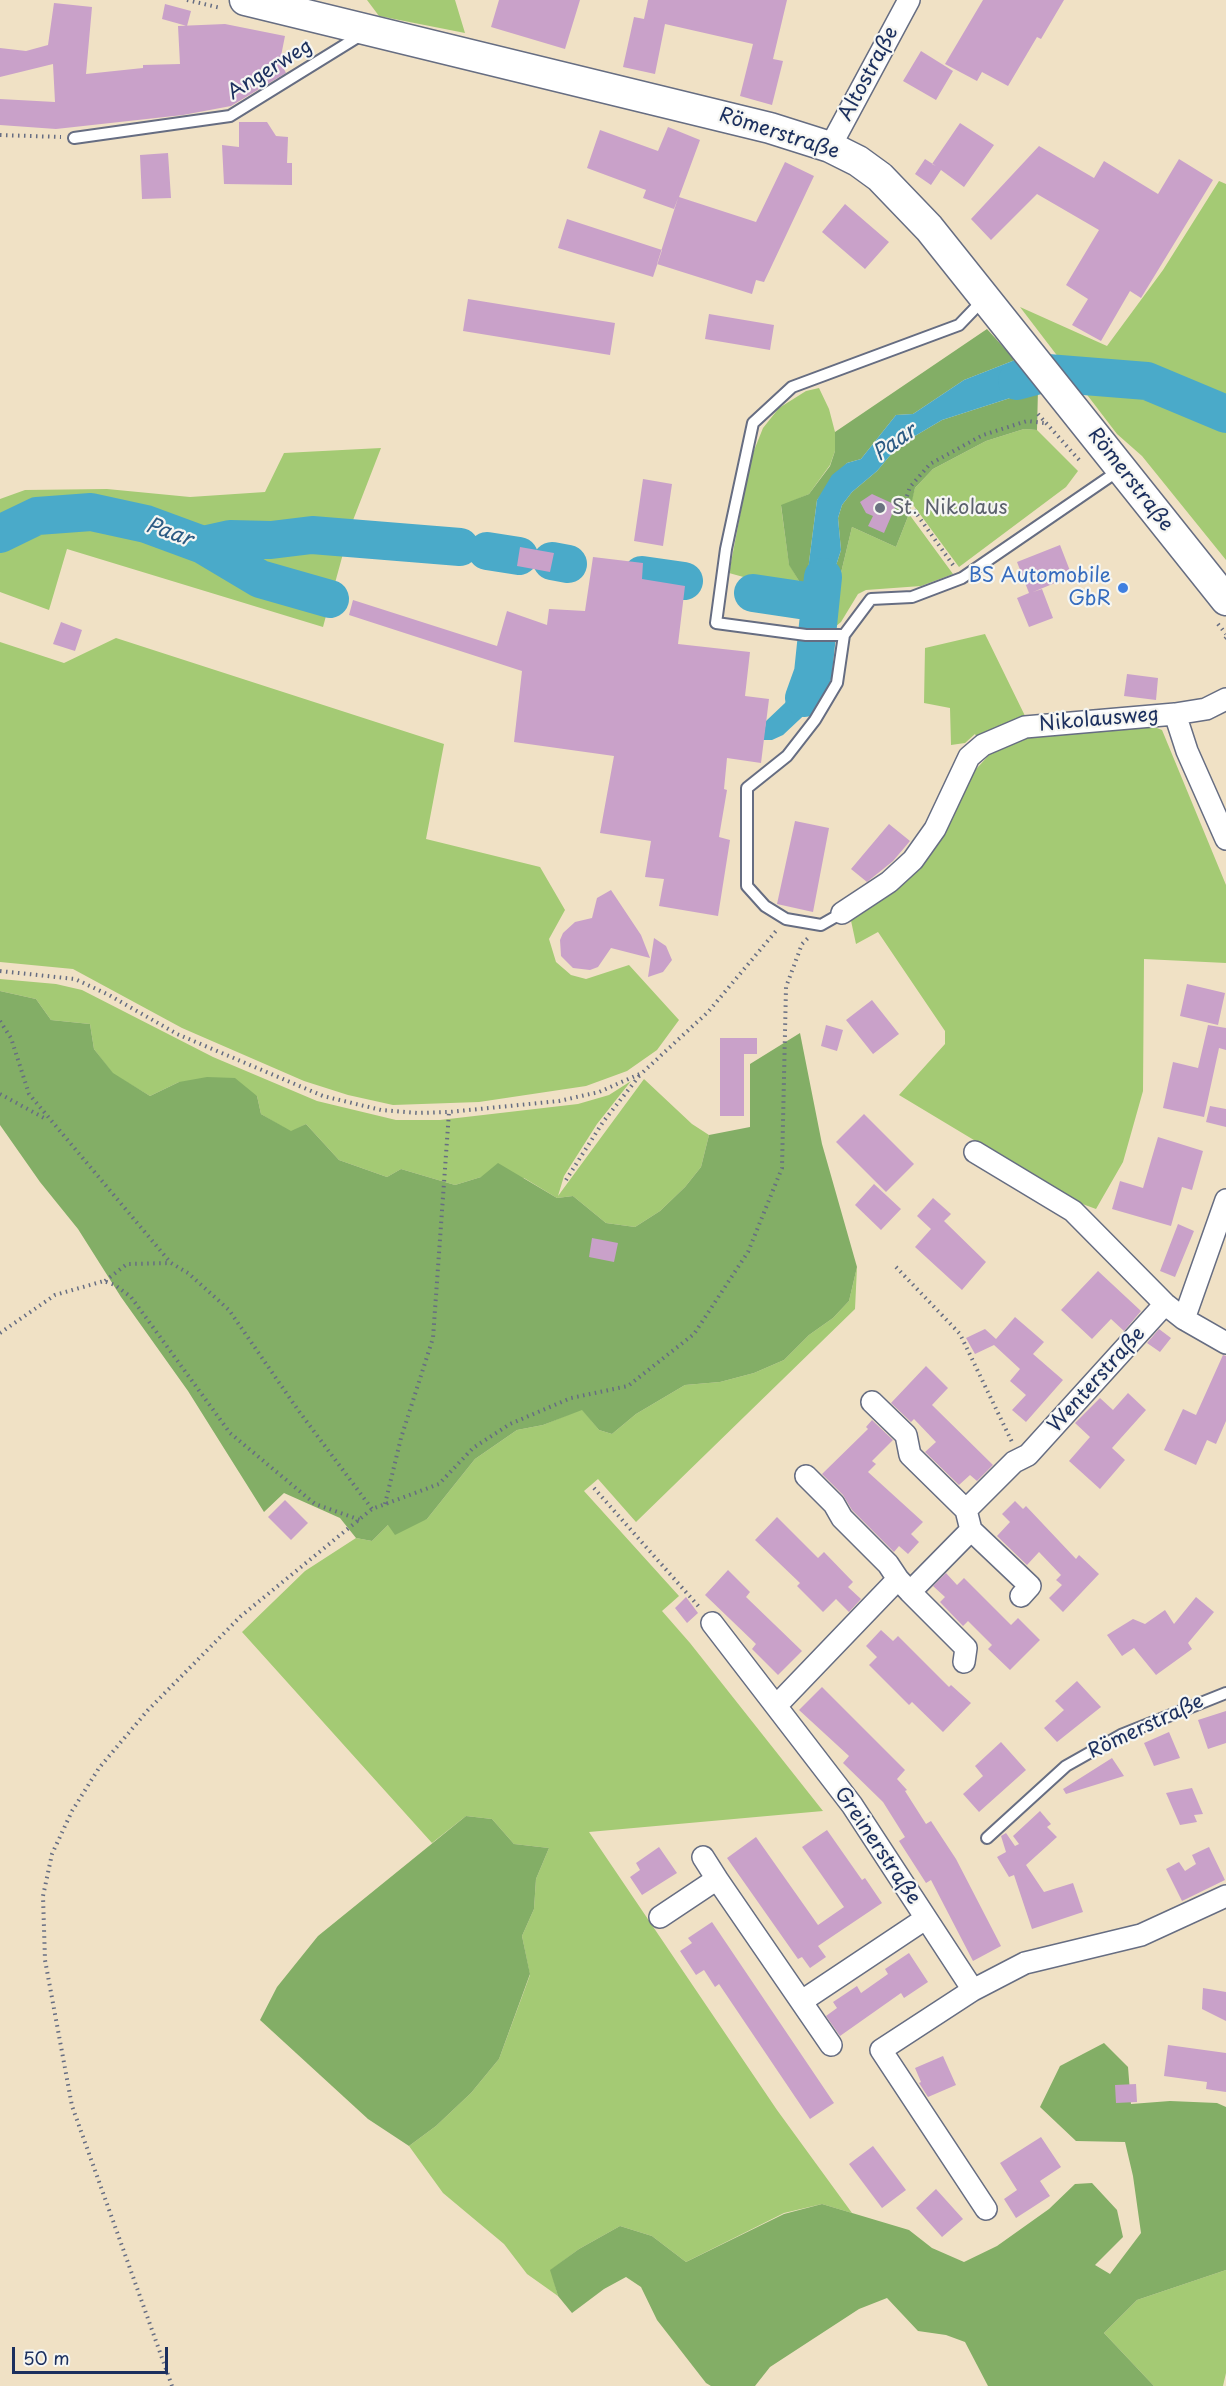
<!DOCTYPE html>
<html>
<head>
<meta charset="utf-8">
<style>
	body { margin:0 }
	#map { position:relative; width:1226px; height:2386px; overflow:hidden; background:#f0e1c5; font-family:"Playpen Sans",sans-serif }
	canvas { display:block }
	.scale { position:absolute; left:12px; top:2347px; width:156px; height:27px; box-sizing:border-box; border:3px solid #1b2f5e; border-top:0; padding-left:8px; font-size:18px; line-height:21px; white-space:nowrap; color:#1b2f5e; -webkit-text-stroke:4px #f6f6f2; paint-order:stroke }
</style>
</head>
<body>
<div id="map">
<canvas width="1226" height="2386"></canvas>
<div class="scale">50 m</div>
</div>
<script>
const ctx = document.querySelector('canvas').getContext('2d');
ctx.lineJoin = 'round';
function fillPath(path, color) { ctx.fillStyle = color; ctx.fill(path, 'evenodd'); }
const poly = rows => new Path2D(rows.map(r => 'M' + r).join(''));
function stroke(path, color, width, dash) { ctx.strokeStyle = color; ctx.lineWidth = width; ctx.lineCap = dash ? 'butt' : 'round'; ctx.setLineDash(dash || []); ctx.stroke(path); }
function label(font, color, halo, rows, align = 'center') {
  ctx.font = font + ' "Playpen Sans",sans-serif'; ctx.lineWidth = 4.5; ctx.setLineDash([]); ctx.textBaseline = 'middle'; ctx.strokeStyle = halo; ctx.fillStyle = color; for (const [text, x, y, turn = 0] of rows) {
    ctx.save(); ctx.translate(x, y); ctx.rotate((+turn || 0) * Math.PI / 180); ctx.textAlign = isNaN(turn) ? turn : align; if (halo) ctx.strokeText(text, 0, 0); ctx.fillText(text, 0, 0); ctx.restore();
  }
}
fillPath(poly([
	[367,0,455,0,465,33,379,16],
	[1219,181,1226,184,1226,560,1142,456,1117,434,1020,307,1107,346,1163,270],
	[819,388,829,409,835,432,835,451,830,465,809,494,781,506,789,564,799,581,801,593,729,573,751,458,763,428,779,408,806,391],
	[1024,429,1037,430,1078,471,1066,487,959,567,911,502,915,488,933,469,986,441],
	[381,448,350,528,323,627,67,549,49,610,0,592,0,499,25,490,107,489,190,497,265,492,284,453],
	[909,514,953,574,921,586,866,590,858,594,841,622,835,627,826,627,827,594,840,577,852,527,896,547],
	[985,634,1027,720,977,738,975,734,965,743,951,745,950,708,924,703,925,648],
	[116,638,444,744,426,839,540,867,565,910,549,939,556,962,571,975,586,979,629,965,679,1020,657,1050,627,1071,586,1086,479,1102,393,1105,348,1095,304,1081,182,1028,73,969,0,962,0,642,64,663],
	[1149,725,1162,730,1226,885,1226,963,1144,959,1143,1091,1123,1162,1096,1209,1077,1202,899,1095,945,1044,945,1031,878,932,856,944,850,916,906,879,964,782,991,753,1024,736],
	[0,979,56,984,82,990,213,1057,317,1101,396,1120,440,1120,578,1104,609,1095,631,1081,597,1124,564,1176,558,1196,644,1079,692,1124,709,1135,701,1167,685,1187,660,1211,635,1227,606,1223,573,1196,557,1198,524,1178,481,1177,455,1185,401,1169,387,1177,339,1160,306,1124,291,1132,261,1114,257,1096,179,1082,150,1096,113,1074,94,1049,90,1024,51,1020,36,999,0,991],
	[857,1267,855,1309,636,1522,598,1479,584,1491,679,1596,662,1611,690,1643,823,1811,589,1832,777,2110,852,2213,822,2204,784,2213,686,2262,652,2236,620,2226,579,2249,551,2270,558,2296,527,2274,504,2244,443,2193,409,2146,436,2126,471,2093,499,2059,530,1975,522,1936,534,1909,536,1879,549,1848,514,1844,492,1819,466,1816,432,1843,242,1632,305,1571,356,1538,372,1541,388,1525,427,1519,475,1459,517,1430,543,1425,582,1409,599,1430,612,1434,636,1414,685,1385,720,1382,754,1373,784,1360,809,1335,833,1318,849,1301],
	[1226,2270,1226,2373,1223,2386,1154,2386,1104,2333,1137,2300]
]), '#a4ca74');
fillPath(poly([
	[987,329,1015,360,964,380,913,414,896,415,861,459,847,463,817,500,809,562,807,595,801,593,799,581,789,565,781,505,809,494,830,466,835,451,835,432],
	[1038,389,1037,430,1024,429,986,441,933,469,915,488,909,514,896,547,852,527,840,577,827,594,841,550,838,518,842,505,852,492,877,471,898,446,942,420],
	[0,991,36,999,51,1020,90,1024,94,1049,113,1073,150,1096,179,1082,207,1077,235,1078,257,1096,261,1114,291,1131,306,1124,339,1160,387,1177,401,1169,455,1185,481,1177,498,1163,557,1198,573,1196,606,1223,635,1227,660,1211,685,1187,701,1167,709,1135,750,1127,750,1064,800,1033,822,1144,857,1267,849,1301,833,1318,809,1335,784,1360,754,1373,720,1382,685,1385,636,1414,612,1434,599,1430,582,1410,543,1425,517,1430,475,1459,427,1519,395,1535,388,1525,372,1541,356,1538,340,1518,284,1493,264,1512,188,1391,121,1297,78,1229,40,1182,0,1125],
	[466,1816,492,1819,514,1844,549,1848,536,1879,534,1909,522,1936,530,1974,499,2059,471,2093,436,2126,409,2146,368,2119,260,2020,277,1987,318,1936],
	[1104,2043,1128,2067,1131,2104,1170,2101,1217,2103,1226,2107,1226,2270,1137,2300,1104,2333,1154,2386,988,2386,965,2342,946,2335,918,2331,887,2298,859,2309,770,2367,755,2386,711,2386,706,2383,657,2320,641,2287,626,2277,604,2289,572,2313,558,2296,550,2270,579,2249,620,2226,652,2236,686,2262,784,2214,822,2204,909,2230,932,2248,964,2262,997,2246,1049,2209,1075,2184,1092,2183,1117,2210,1123,2237,1095,2265,1110,2274,1141,2233,1133,2176,1125,2142,1076,2141,1040,2107,1060,2066]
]), '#83ae66');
fillPath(poly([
	[1015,360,1038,389,942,420,898,446,877,471,852,492,842,505,838,518,841,550,827,594,826,627,808,626,809,562,817,500,832,475,847,463,861,459,896,415,913,414,964,380],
	[808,649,825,650,822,694,815,705,783,735,772,740,763,740,766,721,785,703,803,679]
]), '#4aaac9');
stroke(poly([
	[1017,381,1047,373,1147,381,1226,414],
	[0,534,37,516,91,512,146,524,203,545,260,579,330,599],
	[203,545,230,539,271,540,312,535,460,547],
	[487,551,519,556],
	[552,561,568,564],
	[642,575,684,581],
	[753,593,820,603],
	[804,698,813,673,823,577]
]), '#4aaac9', 38);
fillPath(poly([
	[499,0,580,0,565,49,491,27],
	[648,0,787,0,773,59,783,61,772,105,740,96,753,44,665,24,655,74,623,67,634,17,644,19],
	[983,0,1064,0,1041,39,1037,37,1008,86,982,72,977,81,945,64],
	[54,3,92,7,86,74,143,68,143,65,180,64,178,26,225,24,285,36,280,61,286,73,231,106,183,115,56,129,0,125,0,99,55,102,53,64,0,77,0,48,26,51,48,45],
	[165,4,191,11,187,26,162,19],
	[921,51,953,71,936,100,903,81],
	[239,122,267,122,276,136,288,137,287,163,292,163,292,185,224,184,222,145,239,147],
	[960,123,994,145,964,187,941,170,931,185,915,174,925,159,936,166,932,164],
	[668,127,700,140,679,197,756,222,785,162,814,176,764,282,756,280,752,294,657,264,678,198,674,209,643,198,646,190,587,168,600,130,658,151],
	[1039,146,1094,178,1104,161,1158,194,1179,159,1213,180,1141,298,1130,291,1101,341,1072,325,1088,299,1066,285,1099,230,1037,194,991,240,971,219],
	[168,153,171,198,142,199,140,155],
	[845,204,889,242,865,269,822,232],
	[567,219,662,250,653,277,558,248],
	[468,299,615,323,610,355,463,331],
	[709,314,774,325,770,350,705,339],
	[643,479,672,484,663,546,634,541],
	[872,494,896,505,884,533,868,526,873,516,866,513,860,502],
	[1060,545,1072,576,1033,592,1042,589,1053,618,1029,627,1017,598,1029,593,1017,562],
	[520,547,554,553,550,572,517,566],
	[593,557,643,563,642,579,685,586,678,644,750,652,745,696,769,699,761,763,727,758,724,789,727,790,719,837,730,840,718,916,659,906,664,879,645,877,651,841,600,833,614,756,514,742,522,671,349,615,353,600,497,646,507,611,547,625,549,609,585,611],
	[61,622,82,630,75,651,53,644],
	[1127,674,1158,678,1156,700,1124,696],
	[795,821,829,828,813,912,777,904],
	[889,824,910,841,893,861,867,882,851,869],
	[611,890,641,935,650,958,611,948,598,967,590,970,573,968,561,956,560,940,563,933,575,922,592,918,597,898],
	[654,938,666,946,672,960,663,972,648,977],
	[1187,984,1225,993,1218,1025,1180,1016],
	[872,1000,899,1034,873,1054,846,1020],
	[826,1025,843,1030,837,1051,821,1046],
	[1208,1025,1226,1028,1226,1050,1219,1048,1204,1117,1163,1108,1173,1062,1198,1068],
	[720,1038,757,1038,757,1054,744,1054,744,1116,720,1116],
	[1210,1106,1226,1109,1226,1127,1206,1122],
	[864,1114,914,1164,886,1192,836,1142],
	[1158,1137,1203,1151,1192,1190,1182,1187,1171,1226,1112,1209,1120,1181,1143,1188],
	[874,1184,901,1209,881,1230,855,1205],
	[933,1198,951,1214,944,1221,986,1262,962,1290,915,1247,931,1229,917,1216],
	[1178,1224,1194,1231,1175,1277,1160,1271],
	[592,1238,618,1243,614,1262,589,1257],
	[1098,1271,1141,1311,1124,1331,1111,1319,1092,1339,1061,1310],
	[1015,1317,1044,1342,1033,1354,1063,1380,1026,1422,1012,1410,1026,1395,1010,1381,1020,1369,994,1345,975,1354,966,1338,985,1329,996,1339],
	[1159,1329,1171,1338,1160,1352,1147,1343],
	[1223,1355,1226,1356,1226,1421,1216,1444,1207,1440,1196,1465,1164,1450,1183,1409,1196,1415],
	[926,1366,948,1388,932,1405,993,1465,977,1481,970,1475,959,1485,925,1452,936,1442,914,1419,911,1422,891,1403],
	[1128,1393,1146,1410,1112,1448,1125,1460,1100,1489,1069,1461,1090,1437,1075,1423,1100,1398,1113,1410],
	[872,1420,893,1440,872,1461,876,1464,868,1472,923,1522,911,1534,919,1542,908,1554,899,1546,894,1552,852,1510,843,1495,822,1474,868,1429,866,1427],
	[285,1500,308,1523,291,1540,268,1517],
	[1015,1501,1023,1509,1026,1506,1076,1559,1079,1555,1099,1574,1063,1612,1049,1598,1062,1585,1056,1580,1061,1575,1039,1552,1027,1565,997,1536,1010,1522,1002,1514],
	[777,1517,818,1558,824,1552,853,1582,848,1587,861,1599,849,1612,836,1599,823,1612,797,1586,800,1583,755,1540],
	[728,1570,750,1592,746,1597,802,1651,778,1675,752,1649,756,1644,705,1595],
	[946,1573,957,1585,964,1578,1011,1625,1018,1618,1040,1640,1010,1670,988,1649,992,1645,968,1621,963,1626,940,1602,945,1597,933,1586],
	[686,1597,698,1613,687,1623,675,1608],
	[1196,1597,1214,1612,1188,1643,1192,1649,1156,1675,1134,1648,1122,1656,1107,1635,1133,1619,1145,1624,1165,1610,1174,1624],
	[881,1630,893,1641,898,1636,949,1687,951,1685,971,1703,943,1732,912,1702,909,1705,869,1665,877,1657,866,1646],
	[1077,1681,1101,1707,1057,1742,1044,1728,1064,1710,1055,1701],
	[822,1687,905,1770,897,1779,907,1790,905,1791,926,1824,931,1821,956,1859,1001,1946,973,1961,931,1880,926,1883,899,1841,905,1837,883,1802,843,1763,849,1756,799,1710],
	[1226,1711,1226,1743,1208,1749,1198,1720],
	[1169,1732,1180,1758,1154,1766,1144,1743],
	[1001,1742,1026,1770,979,1812,963,1794,983,1776,975,1766],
	[1112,1758,1124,1776,1066,1794,1063,1789],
	[1192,1788,1203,1814,1194,1815,1197,1822,1180,1825,1166,1793],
	[1040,1811,1051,1824,1047,1827,1057,1837,1026,1865,1044,1892,1073,1883,1083,1912,1032,1929,1014,1875,1009,1877,997,1857,1006,1852,1001,1836,1006,1833,1015,1846,1019,1844,1013,1836],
	[827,1830,862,1880,865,1878,882,1903,818,1946,826,1957,810,1968,802,1957,798,1959,727,1858,756,1837,818,1925,844,1907,802,1847],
	[659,1847,677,1873,642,1895,630,1877,640,1870,636,1863],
	[1209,1847,1225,1880,1182,1901,1166,1869,1179,1862,1185,1871,1196,1864,1192,1855],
	[712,1922,834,2103,810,2119,719,1984,715,1987,704,1970,696,1975,680,1951,692,1943,688,1938],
	[909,1953,928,1982,904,1998,901,1993,840,2036,826,2016,837,2008,833,2002,857,1986,861,1993,888,1974,885,1969],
	[1203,1988,1226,1992,1226,2021,1202,2009],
	[1168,2045,1226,2053,1226,2092,1206,2089,1207,2082,1164,2076],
	[943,2056,956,2085,928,2097,919,2083,921,2082,915,2068],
	[1136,2084,1137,2102,1116,2103,1115,2085],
	[1041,2137,1061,2167,1040,2181,1050,2196,1016,2218,1004,2199,1017,2190,1000,2163],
	[873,2146,906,2190,882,2208,849,2164],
	[936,2189,963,2219,942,2237,916,2208]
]), '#c9a1c9');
const service = poly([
	[74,138,230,116,361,35],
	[844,635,806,635,716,623,726,549,753,423,792,387,959,325,983,300],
	[842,913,821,925,786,919,765,906,747,886,747,788,787,756,815,720,837,683,844,635,871,599,912,597,962,578,1121,469],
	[987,1838,1066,1766,1121,1735,1226,1693]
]);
const minor = poly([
	[830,147,909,0],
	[1175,714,1187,751,1226,839],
	[842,913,889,882,913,860,935,829,969,757,983,745,1025,727,1175,714,1206,709,1226,699],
	[975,1152,1073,1211,1165,1304,1184,1319],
	[1226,1200,1184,1319,1226,1343],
	[872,1402,906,1435,910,1455,966,1510],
	[806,1476,834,1504,842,1518,888,1564,898,1579],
	[971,1530,1030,1586,1021,1596],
	[910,1592,966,1648,964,1662],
	[712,1623,852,1805,973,1990],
	[776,1706,898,1579,910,1592,971,1530,966,1510,1014,1462,1028,1455,1165,1304],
	[703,1857,717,1879],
	[660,1917,717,1879,831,2045],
	[802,2001,925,1919],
	[986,2209,881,2050,973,1990,1025,1963,1141,1935,1226,1896]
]);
const secondary = poly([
	[245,0,770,128,830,147,858,161,880,177,929,228,1226,600]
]);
stroke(service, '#666d82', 14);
stroke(minor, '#666d82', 24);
stroke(secondary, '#666d82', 33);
stroke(poly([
	[187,0,221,8],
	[0,135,61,137],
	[1038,414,1081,462],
	[953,565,906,499,910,487,930,464,983,435,1027,421,1044,423],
	[1218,624,1226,634],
	[1225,639,1226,638],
	[0,971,75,979,109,995,177,1034,323,1096,381,1110,417,1113,449,1112,559,1101,599,1092,642,1073,708,1012,776,931],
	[0,1021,11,1038,29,1094,170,1262],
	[0,1094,46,1119],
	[566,1180,603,1122,640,1075],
	[896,1267,960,1334,1012,1442],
	[105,1281,127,1264,171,1263,188,1273,229,1310,298,1410,372,1509],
	[0,1333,55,1295,104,1281,115,1285,131,1297,230,1433,315,1504,360,1520],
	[594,1488,700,1608],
	[385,1504,401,1438,433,1338,449,1112],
	[172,2386,72,2106,45,1960,43,1896,52,1854,72,1811,99,1768,148,1710,241,1616,372,1509,439,1484,473,1448,510,1424,571,1398,628,1386,694,1334,748,1252,782,1168,786,987,802,944,808,938]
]), '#666d82', 4, [1.5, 4.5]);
stroke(service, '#fff', 10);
stroke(minor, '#fff', 21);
stroke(secondary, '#fff', 30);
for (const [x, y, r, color] of [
	[880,508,6,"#6b7280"],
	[1123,588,6,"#3f7fe0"]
]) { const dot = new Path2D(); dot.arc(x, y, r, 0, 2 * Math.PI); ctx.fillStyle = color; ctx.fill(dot); stroke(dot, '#f6f6f2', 2); }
label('20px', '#1b2f5e', '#f6f6f2', [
	["Angerweg",270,70,-32],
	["Altostraße",869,74,-62],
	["Römerstraße",779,134,18],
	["Römerstraße",1130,480,52],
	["Nikolausweg",1099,720,-5],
	["Wenterstraße",1097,1380,-48],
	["Römerstraße",1146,1727,-25],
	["Greinerstraße",877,1846,56]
]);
label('20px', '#5b616d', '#f6f6f2', [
	["St. Nikolaus",892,508]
], 'left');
label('20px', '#366cbe', '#f6f6f2', [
	["BS Automobile",1111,576],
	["GbR",1111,599]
], 'right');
label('italic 21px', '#2b5a83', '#f6f6f2', [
	["Paar",895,443,-36],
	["Paar",169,533,19]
]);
</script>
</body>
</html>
